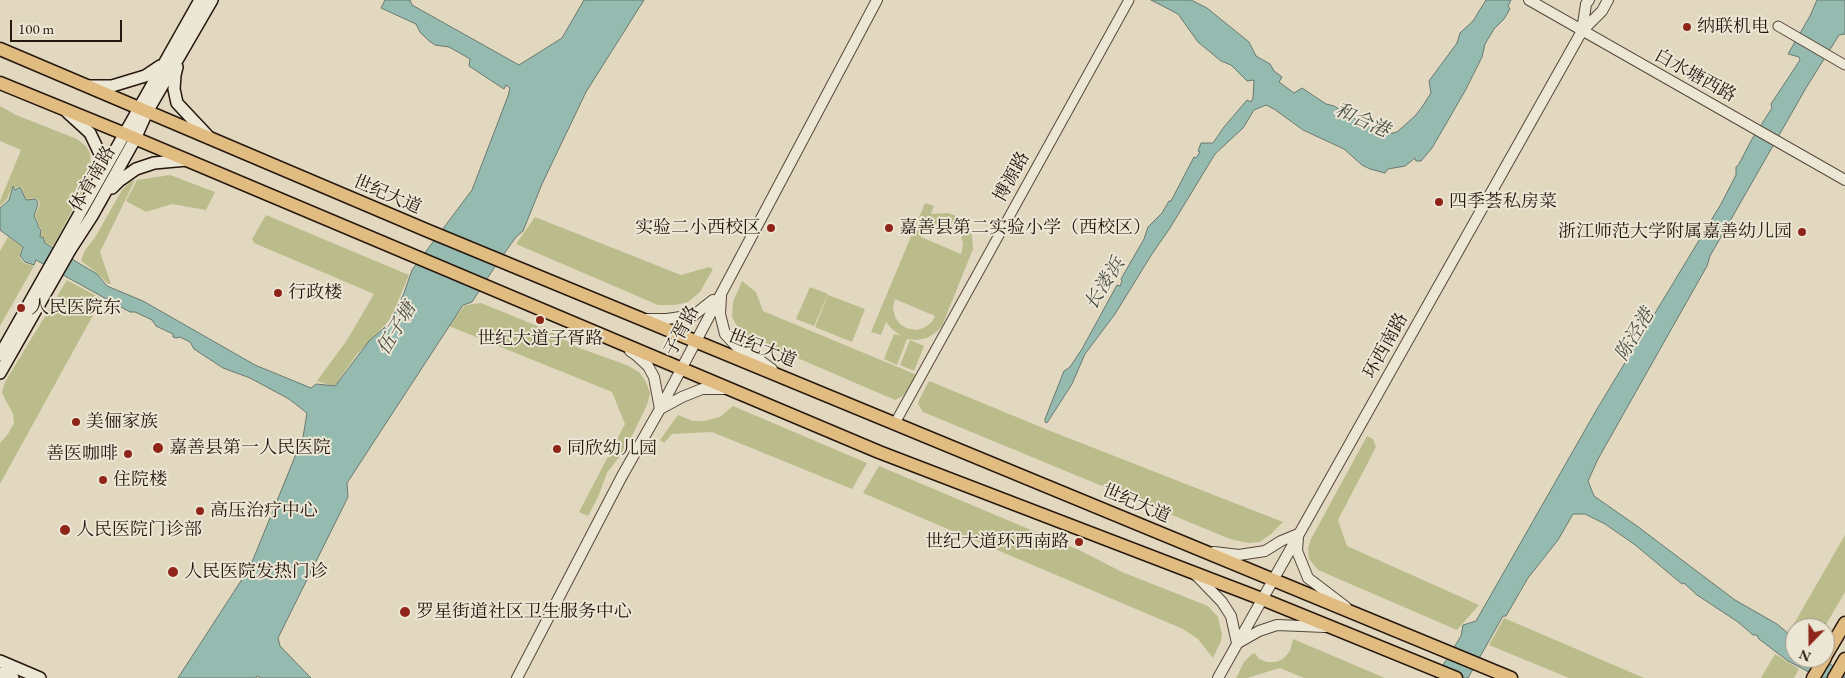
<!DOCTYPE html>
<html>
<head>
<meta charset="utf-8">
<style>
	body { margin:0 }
	#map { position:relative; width:1845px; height:678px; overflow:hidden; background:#e2d8bf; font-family:"EB Garamond",serif }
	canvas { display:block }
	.north { position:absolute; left:1785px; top:618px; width:50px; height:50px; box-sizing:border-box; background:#ece6d5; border:1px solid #9d9385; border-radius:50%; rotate:202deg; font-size:14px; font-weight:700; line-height:20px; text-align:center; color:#26170e }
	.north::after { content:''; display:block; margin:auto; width:18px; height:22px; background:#8f2418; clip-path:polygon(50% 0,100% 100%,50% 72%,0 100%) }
	.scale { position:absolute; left:10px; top:20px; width:112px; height:22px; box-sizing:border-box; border:2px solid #26170e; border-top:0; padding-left:6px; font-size:15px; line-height:18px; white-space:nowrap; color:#26170e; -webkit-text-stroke:4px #ece6d5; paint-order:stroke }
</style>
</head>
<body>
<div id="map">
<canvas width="1845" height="678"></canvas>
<div class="north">N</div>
<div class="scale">100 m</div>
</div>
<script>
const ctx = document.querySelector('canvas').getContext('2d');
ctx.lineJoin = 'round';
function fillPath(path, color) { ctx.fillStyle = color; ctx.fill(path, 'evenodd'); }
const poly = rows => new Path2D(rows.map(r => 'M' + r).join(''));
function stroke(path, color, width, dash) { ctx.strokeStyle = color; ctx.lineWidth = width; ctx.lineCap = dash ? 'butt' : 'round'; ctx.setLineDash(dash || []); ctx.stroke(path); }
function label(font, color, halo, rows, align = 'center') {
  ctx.font = font + ' "EB Garamond","Noto Serif SC",serif'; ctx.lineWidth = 4; ctx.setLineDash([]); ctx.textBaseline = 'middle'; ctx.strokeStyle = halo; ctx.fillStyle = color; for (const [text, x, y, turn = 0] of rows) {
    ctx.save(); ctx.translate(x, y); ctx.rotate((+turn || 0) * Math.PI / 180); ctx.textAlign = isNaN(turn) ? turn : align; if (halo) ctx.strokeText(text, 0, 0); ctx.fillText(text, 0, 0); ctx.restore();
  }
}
fillPath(poly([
	[0,106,16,115,77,139,86,146,90,153,91,167,89,179,53,246,45,242,44,237,41,236,42,229,39,227,39,223,35,216,40,204,37,198,26,199,21,186,15,188,13,185,7,199,0,206,0,201,21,150,0,141],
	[170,175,215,192,206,210,172,204,146,212,126,201,137,180],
	[135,180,100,252,111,284,108,284,97,273,81,261,85,250,94,239,122,190,130,182],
	[925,203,934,206,931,214,948,213,959,217,965,222,972,235,973,249,942,326,935,333,927,338,917,340,907,339,897,365,884,359,894,334,901,336,892,329,886,322,881,335,871,332],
	[943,223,953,227,961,235,963,245,961,254,921,237,925,231,930,226],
	[895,299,935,316,932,322,924,328,916,330,906,328,900,324,895,317,893,307],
	[266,215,409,275,390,320,357,354,335,385,329,385,317,381,347,340,374,294,254,243,252,239],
	[535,217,681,275,709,267,713,269,700,292,688,302,675,305,658,305,516,244],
	[8,237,22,247,19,257,24,263,34,266,0,326,0,251],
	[67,280,102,299,0,484,0,443,8,434,14,423,13,414,2,393,5,382],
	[742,281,756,292,763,311,917,375,903,396,895,400,744,335,739,330,732,317,733,302],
	[810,287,828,294,814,326,796,319],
	[828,295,865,309,852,342,815,327],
	[481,303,552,332,577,347,629,366,640,373,646,382,650,393,647,405,626,448,607,473,598,497,588,516,579,512,625,424,612,392,449,326,465,305],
	[910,340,924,346,914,371,900,365],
	[929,381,1053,432,1283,522,1271,534,1260,542,1249,543,1230,539,923,412,918,404,919,400],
	[733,406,867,463,852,489,712,432,672,434,664,443,660,440,678,415,693,421,704,421,720,417],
	[1367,436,1373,439,1376,447,1338,520,1347,546,1479,605,1457,630,1318,570,1309,559,1308,548,1311,539],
	[879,466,1081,551,1122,572,1208,606,1218,617,1222,634,1221,641,1213,658,1198,639,1183,629,863,493],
	[1845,535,1845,592,1824,628,1795,628,1792,627],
	[1504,618,1644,678,1569,678,1489,645],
	[1293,639,1385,678,1304,678,1280,668,1247,678,1236,678,1244,662,1252,654,1255,653,1259,659,1267,662,1276,662,1283,659,1290,651],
	[1775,654,1799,669,1794,678,1761,678]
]), '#bbbc8c');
const water = poly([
	[385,0,410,0,412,5,519,65,562,38,584,0,644,0,586,92,542,184,523,231,516,237,496,265,472,302,463,305,347,483,348,497,278,638,280,646,311,678,261,678,257,676,256,678,178,678,250,567,303,437,307,413,289,399,250,378,223,368,194,349,190,342,180,337,177,338,173,337,173,334,156,326,152,320,135,312,130,312,36,260,34,265,25,262,20,256,23,247,0,230,0,208,9,200,13,186,15,190,20,187,26,200,36,199,38,204,34,216,38,224,38,227,41,230,40,237,43,237,45,243,97,274,107,286,143,301,255,365,311,388,316,384,335,386,369,341,390,323,404,293,412,270,472,190,508,96,510,88,506,85,504,89,469,66,470,59,465,56,449,47,435,45,428,40,420,32,416,24,381,8,385,0],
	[1151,0,1191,0,1207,8,1249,42,1256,56,1270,64,1274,71,1282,77,1279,82,1294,93,1302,88,1326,104,1334,106,1362,123,1389,134,1397,132,1415,116,1422,107,1431,93,1429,81,1457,43,1460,33,1473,21,1486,0,1511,0,1508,6,1510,9,1504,19,1494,29,1485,44,1482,57,1465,91,1432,148,1421,161,1416,161,1415,158,1405,166,1388,169,1385,173,1370,169,1362,165,1344,149,1303,130,1274,109,1266,105,1254,110,1243,128,1215,154,1170,228,1152,254,1115,314,1085,354,1072,384,1047,423,1045,422,1045,419,1064,371,1070,367,1082,349,1117,285,1120,286,1122,281,1121,279,1144,239,1148,227,1162,213,1169,201,1171,201,1194,157,1196,158,1200,152,1198,151,1201,143,1213,143,1224,127,1247,100,1251,102,1253,98,1254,80,1247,81,1231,65,1221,61,1198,42,1178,14,1151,0],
	[1817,0,1845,0,1845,34,1839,35,1806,88,1710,256,1707,266,1598,459,1588,481,1594,496,1637,526,1735,600,1777,624,1795,639,1795,658,1821,658,1845,674,1845,678,1820,678,1788,661,1759,639,1757,635,1753,635,1738,622,1697,595,1684,583,1682,584,1634,544,1605,524,1585,514,1573,514,1558,540,1528,578,1506,616,1503,616,1468,678,1435,678,1461,636,1463,625,1476,621,1597,409,1721,204,1736,175,1736,167,1739,164,1752,139,1772,108,1771,104,1800,60,1799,57,1788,54,1810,16,1817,0]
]);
fillPath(water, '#95baaf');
stroke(water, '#69796f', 1);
const minor = poly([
	[1778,26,1845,65],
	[895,423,1129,0]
]);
const tertiary = poly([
	[1529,0,1845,180],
	[1582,31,1586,4,1589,0],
	[721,296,720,314,725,334,737,347,750,353,772,369],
	[646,319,667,319,694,315,713,300],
	[630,351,636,355,648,366,654,377,660,409],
	[660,409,682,397,702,389,724,389],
	[1298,537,1297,551,1308,578,1346,607],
	[1214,552,1239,555,1265,551,1281,541,1298,534],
	[1195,574,1222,602,1231,616,1237,643],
	[1238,643,1259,631,1277,625,1325,627],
	[517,678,622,476,660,409,877,0],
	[1218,678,1582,31,1602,11,1608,0]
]);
const secondary = poly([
	[177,67,175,75,174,89,177,103,208,136],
	[88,86,112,86,145,76,160,66],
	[67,112,90,133,101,156,100,175],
	[112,188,119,181,136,169,154,163,187,160],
	[0,355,200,0],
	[0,373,70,250,92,216,135,139,147,112,212,0],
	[0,661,40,678],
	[0,673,13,678]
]);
const primary = poly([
	[0,49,426,230,1511,678],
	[0,83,125,134,879,452,1262,599,1456,678],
	[1825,657,1845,623],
	[1813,678,1825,658],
	[1834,678,1845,659]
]);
stroke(minor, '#55473a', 11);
stroke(tertiary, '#55473a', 12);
stroke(secondary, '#26170e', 14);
stroke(primary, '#26170e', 15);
stroke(minor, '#ece6d5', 9);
stroke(tertiary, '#ece6d5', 10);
stroke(secondary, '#ece6d5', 11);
stroke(primary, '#e1bc80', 12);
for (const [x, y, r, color] of [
	[1687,27,5,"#8f2418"],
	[1439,202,5,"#8f2418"],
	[771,228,5,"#8f2418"],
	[889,228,5,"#8f2418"],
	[1802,232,5,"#8f2418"],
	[278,293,5,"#8f2418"],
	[21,308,5,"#8f2418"],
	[540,320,5,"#8f2418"],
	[76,422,5,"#8f2418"],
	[158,448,6,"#8f2418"],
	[557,449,5,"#8f2418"],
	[128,454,5,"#8f2418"],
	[103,480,5,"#8f2418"],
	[200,511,5,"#8f2418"],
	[65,530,6,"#8f2418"],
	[1079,542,5,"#8f2418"],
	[173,572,6,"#8f2418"],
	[405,612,6,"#8f2418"]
]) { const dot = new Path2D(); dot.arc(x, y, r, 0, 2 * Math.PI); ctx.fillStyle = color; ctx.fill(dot); stroke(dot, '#ece6d5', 2); }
label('18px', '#26170e', '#ece6d5', [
	["纳联机电",1697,27],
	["四季荟私房菜",1449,202],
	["实验二小西校区",761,228,"right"],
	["嘉善县第二实验小学（西校区）",899,228],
	["浙江师范大学附属嘉善幼儿园",1792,232,"right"],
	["行政楼",288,293],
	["人民医院东",31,308],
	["世纪大道子胥路",540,339,"center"],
	["美俪家族",86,422],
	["嘉善县第一人民医院",169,448],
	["同欣幼儿园",567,449],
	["善医咖啡",118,454,"right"],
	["住院楼",113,480],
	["高压治疗中心",210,511],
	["人民医院门诊部",76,530],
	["世纪大道环西南路",1069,542,"right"],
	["人民医院发热门诊",184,572],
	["罗星街道社区卫生服务中心",416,612]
], 'left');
label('18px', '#26170e', '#ece6d5', [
	["白水塘西路",1695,76,29],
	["博源路",1012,177,-61],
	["体育南路",93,179,-60],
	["世纪大道",387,195,23],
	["子胥路",682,331,-63],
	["环西南路",1386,346,-61],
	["世纪大道",762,349,22],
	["世纪大道",1136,504,23]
]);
label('italic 19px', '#4d5046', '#ece6d5', [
	["和合港",1362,121,24],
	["长溇浜",1105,284,-58],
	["伍子塘",397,329,-59],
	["陈泾港",1635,335,-59]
]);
</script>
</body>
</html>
